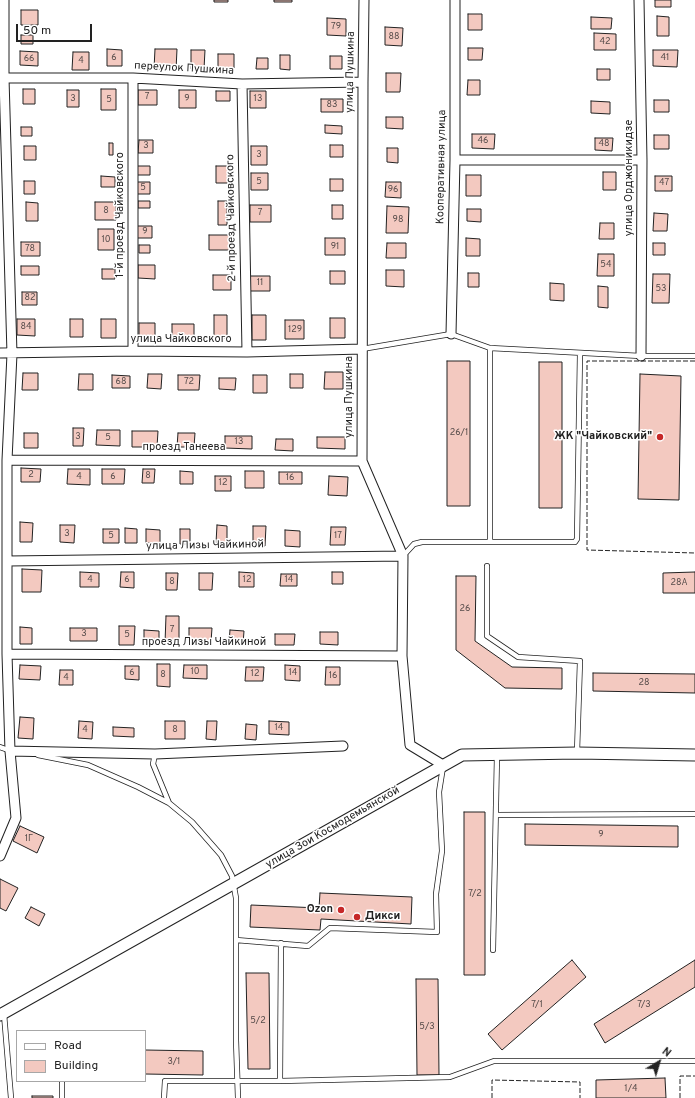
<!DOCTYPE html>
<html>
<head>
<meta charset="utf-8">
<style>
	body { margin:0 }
	#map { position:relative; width:695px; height:1098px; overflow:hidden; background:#fff; font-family:Overpass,sans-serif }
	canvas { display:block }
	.legend { position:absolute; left:16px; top:1030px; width:130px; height:52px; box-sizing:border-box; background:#fff; border:1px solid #a7a7a7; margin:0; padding:5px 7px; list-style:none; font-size:12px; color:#222 }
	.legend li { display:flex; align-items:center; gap:8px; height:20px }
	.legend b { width:20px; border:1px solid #a7a7a7 }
	.north { position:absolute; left:639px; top:1042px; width:40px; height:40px; -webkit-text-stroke:3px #fff; paint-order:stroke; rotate:38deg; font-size:11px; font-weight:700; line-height:16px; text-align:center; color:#222 }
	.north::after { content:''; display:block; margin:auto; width:14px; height:18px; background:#222; clip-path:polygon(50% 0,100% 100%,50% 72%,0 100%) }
	.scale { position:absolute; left:16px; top:24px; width:76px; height:18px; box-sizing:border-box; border:2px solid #222; border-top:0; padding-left:5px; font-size:12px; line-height:14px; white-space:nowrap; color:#222; -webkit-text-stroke:3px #fff; paint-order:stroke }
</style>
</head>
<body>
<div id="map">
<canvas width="695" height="1098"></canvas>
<ul class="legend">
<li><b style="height:5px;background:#fff"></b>Road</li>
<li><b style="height:11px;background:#f3c9c0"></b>Building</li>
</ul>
<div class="north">N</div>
<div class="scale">50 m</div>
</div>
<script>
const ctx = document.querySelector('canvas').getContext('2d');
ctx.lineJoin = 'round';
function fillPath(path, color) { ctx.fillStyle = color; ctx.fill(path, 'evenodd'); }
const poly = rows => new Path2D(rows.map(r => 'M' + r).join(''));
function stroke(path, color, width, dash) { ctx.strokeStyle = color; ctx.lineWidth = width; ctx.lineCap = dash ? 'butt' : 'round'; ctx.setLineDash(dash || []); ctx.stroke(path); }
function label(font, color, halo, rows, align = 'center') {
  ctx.font = font + ' Overpass,sans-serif'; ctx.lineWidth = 3; ctx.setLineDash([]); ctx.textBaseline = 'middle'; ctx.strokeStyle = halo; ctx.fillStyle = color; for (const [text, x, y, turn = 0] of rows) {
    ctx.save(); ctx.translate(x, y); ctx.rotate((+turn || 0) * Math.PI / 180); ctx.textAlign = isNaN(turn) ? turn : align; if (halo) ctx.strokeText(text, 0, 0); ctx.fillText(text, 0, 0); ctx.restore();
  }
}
const building = poly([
	[214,0,228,0,228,2,214,2,214,0],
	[274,0,292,0,292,2,274,2,274,0],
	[655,0,671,0,671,7,655,7,655,0],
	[21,10,38,10,38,25,21,25,21,10],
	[468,14,482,14,482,30,468,30,468,14],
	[657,16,669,17,669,36,657,36,657,16],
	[591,17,612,18,611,29,591,29,591,17],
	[327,18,346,19,346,36,327,35,327,18],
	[385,27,403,28,402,46,385,45,385,27],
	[594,33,616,34,616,50,594,50,594,33],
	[21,35,33,35,33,44,21,44,21,35],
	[468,48,483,48,482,60,468,60,468,48],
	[107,49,122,50,122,66,107,66,107,49],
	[155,49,177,49,176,70,154,69,155,49],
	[191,50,205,50,204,69,191,69,191,50],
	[653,50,678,50,677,67,653,66,653,50],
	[20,51,38,52,38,66,20,65,20,51],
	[73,52,89,52,89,70,72,70,73,52],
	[218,54,234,54,234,68,218,68,218,54],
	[280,55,290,55,290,70,280,69,280,55],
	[330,56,342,56,342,69,330,69,330,56],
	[257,58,268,58,268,69,256,69,257,58],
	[597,69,610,69,610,80,597,80,597,69],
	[386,73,401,73,400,92,386,92,386,73],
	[468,80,480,80,480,95,467,95,468,80],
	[23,89,35,89,35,104,23,104,23,89],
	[101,89,116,89,116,110,101,110,101,89],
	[67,90,79,90,79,107,67,107,67,90],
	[138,90,157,90,157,105,138,105,138,90],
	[179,90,196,90,196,108,179,108,179,90],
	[216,91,230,91,230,101,216,101,216,91],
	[250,91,266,91,266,108,250,108,250,91],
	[321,99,343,99,343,112,321,112,321,99],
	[654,100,669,100,669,112,654,112,654,100],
	[591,101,610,102,610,114,591,113,591,101],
	[386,117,403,117,403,129,386,128,386,117],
	[325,125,342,126,342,134,325,133,325,125],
	[21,127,32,127,32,136,21,136,21,127],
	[472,134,495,134,494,149,472,148,472,134],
	[654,135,669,135,669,149,654,149,654,135],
	[595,138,613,138,612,151,595,150,595,138],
	[139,140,153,140,153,153,138,153,139,140],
	[109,143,113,143,113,155,109,155,109,143],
	[330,145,343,145,343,157,330,157,330,145],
	[24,146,36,146,36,160,24,160,24,146],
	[251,146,267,146,267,165,251,165,251,146],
	[387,148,398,148,398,163,387,162,387,148],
	[137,166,150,166,150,175,137,175,137,166],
	[216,166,229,166,229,183,216,183,216,166],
	[603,172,616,172,616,190,603,190,603,172],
	[251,173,268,173,268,190,251,190,251,173],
	[466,175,481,175,481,196,466,196,466,175],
	[101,176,115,177,115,187,101,187,101,176],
	[655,176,672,176,672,191,655,191,655,176],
	[330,179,343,179,343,191,330,191,330,179],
	[24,181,35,181,35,194,24,194,24,181],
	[137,182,150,182,150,194,137,194,137,182],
	[386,182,401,182,401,198,385,197,386,182],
	[138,201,150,201,150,208,138,208,138,201],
	[218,201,227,201,227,225,218,225,218,201],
	[26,202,38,203,38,221,26,221,26,202],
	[95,202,116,202,116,220,95,220,95,202],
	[250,205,271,205,271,222,250,222,250,205],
	[332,205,343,205,343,219,332,219,332,205],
	[387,206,409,207,408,233,386,233,387,206],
	[467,209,481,209,481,222,467,221,467,209],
	[654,213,668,214,667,231,653,231,654,213],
	[600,223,614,223,614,239,599,239,600,223],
	[137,226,152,226,152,238,137,238,137,226],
	[98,229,114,229,114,250,98,250,98,229],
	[209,235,230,235,230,250,209,250,209,235],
	[325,238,345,238,345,255,325,255,325,238],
	[466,238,480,239,480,256,466,256,466,238],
	[21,242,40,242,40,256,21,256,21,242],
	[387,243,406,243,406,258,386,258,387,243],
	[653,243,665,243,665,255,653,255,653,243],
	[139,245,150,245,150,253,139,253,139,245],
	[598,254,614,254,614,276,597,276,598,254],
	[138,265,155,265,155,279,138,278,138,265],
	[21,266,39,266,39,275,21,275,21,266],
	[102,269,115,269,115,279,102,279,102,269],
	[386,270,404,270,404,287,386,286,386,270],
	[330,271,345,271,345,284,330,284,330,271],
	[468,273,479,273,479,287,468,287,468,273],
	[653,274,670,274,669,303,652,303,653,274],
	[213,275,231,275,231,290,213,290,213,275],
	[250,276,270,276,270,291,250,291,250,276],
	[550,283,564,284,564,301,550,300,550,283],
	[598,286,608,287,608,308,598,307,598,286],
	[22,292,37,292,37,305,22,305,22,292],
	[214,315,227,315,227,338,214,338,214,315],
	[252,315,266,315,266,340,252,340,252,315],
	[330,318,345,318,345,338,330,338,330,318],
	[17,319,35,319,35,336,17,335,17,319],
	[70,319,83,319,83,337,70,337,70,319],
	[101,319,116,319,116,338,101,338,101,319],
	[285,320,304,320,304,339,285,339,285,320],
	[139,323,155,323,155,336,139,336,139,323],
	[172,324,194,324,194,341,172,341,172,324],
	[447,361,470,361,470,506,447,506,447,361],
	[539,362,562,362,562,508,539,508,539,362],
	[325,372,343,372,343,389,324,389,325,372],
	[23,373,38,373,38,390,22,390,23,373],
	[79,374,93,374,93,390,78,390,79,374],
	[148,374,162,374,161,389,147,388,148,374],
	[290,374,303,374,303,388,290,388,290,374],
	[640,374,681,376,679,500,638,499,640,374],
	[112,375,130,376,130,388,112,388,112,375],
	[178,375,200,375,199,390,178,390,178,375],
	[253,375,267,375,267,393,253,393,253,375],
	[219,378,236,378,235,390,219,389,219,378],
	[73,428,84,428,83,446,73,446,73,428],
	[97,430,120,430,120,446,96,445,97,430],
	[132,431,158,431,157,447,132,447,132,431],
	[24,433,38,433,38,448,24,448,24,433],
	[178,433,195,433,194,447,177,447,178,433],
	[225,436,252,436,252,449,225,448,225,436],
	[317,437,345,437,345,449,317,448,317,437],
	[276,439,293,439,293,451,275,450,276,439],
	[21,468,41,469,40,482,21,482,21,468],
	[68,469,90,469,90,485,67,484,68,469],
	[102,469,125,469,124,484,102,484,102,469],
	[143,469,155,469,154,483,142,483,143,469],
	[180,471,193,472,193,484,180,484,180,471],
	[245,471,264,471,264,488,245,488,245,471],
	[279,472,302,472,302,484,279,484,279,472],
	[215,476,231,476,231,491,215,491,215,476],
	[329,476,348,477,347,496,328,495,329,476],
	[20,522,33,523,32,542,20,542,20,522],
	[60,525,75,525,74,543,60,542,60,525],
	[217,525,227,526,227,543,216,543,217,525],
	[253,526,266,526,265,546,253,546,253,526],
	[331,527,346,527,345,545,330,545,331,527],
	[125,528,137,529,137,543,125,543,125,528],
	[103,529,119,529,119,543,103,543,103,529],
	[146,529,160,530,160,543,146,543,146,529],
	[180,529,190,529,190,544,180,544,180,529],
	[285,530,300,531,300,547,285,546,285,530],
	[22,569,42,570,41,592,22,592,22,569],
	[80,572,99,573,99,587,80,587,80,572],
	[121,572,134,572,134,588,120,587,121,572],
	[239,572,254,573,254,587,239,587,239,572],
	[332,572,343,572,343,584,332,584,332,572],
	[695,572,695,593,663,593,663,573,695,572],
	[166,573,178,573,177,590,166,590,166,573],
	[199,573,213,573,212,590,199,590,199,573],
	[281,574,297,574,297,586,280,586,281,574],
	[456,576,476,576,475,641,512,667,562,668,562,689,505,688,456,650,456,576],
	[166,616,179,616,179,644,165,643,166,616],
	[119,626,135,626,134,645,119,645,119,626],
	[20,627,32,628,32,644,20,644,20,627],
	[70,628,97,628,97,641,70,641,70,628],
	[189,628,212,628,211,642,189,642,189,628],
	[144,630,159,631,159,644,144,644,144,630],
	[230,630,244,631,243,644,229,643,230,630],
	[320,632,338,632,338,645,320,644,320,632],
	[275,634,295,634,294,645,275,645,275,634],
	[157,664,170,664,170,687,157,686,157,664],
	[20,665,41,666,40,680,19,679,20,665],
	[184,665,207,665,207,679,183,678,184,665],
	[285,665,300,666,300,681,285,680,285,665],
	[125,666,139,666,139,680,125,679,125,666],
	[246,667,264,667,263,681,245,681,246,667],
	[326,667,340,667,340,685,325,685,326,667],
	[60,670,73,670,73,685,59,685,60,670],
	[593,673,695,674,695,693,593,691,593,673],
	[20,717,34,718,33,739,18,738,20,717],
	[79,721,93,722,92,739,78,738,79,721],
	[165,721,185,721,185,739,165,739,165,721],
	[207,721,217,721,216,740,206,739,207,721],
	[269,721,289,722,289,735,269,734,269,721],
	[246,724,257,725,256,740,245,739,246,724],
	[113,727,134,728,134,737,113,736,113,727],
	[464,812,485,812,485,975,464,975,464,812],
	[525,824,678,826,678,847,525,845,525,824],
	[20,826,44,837,37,853,13,841,20,826],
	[0,879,18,888,6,911,0,908,0,879],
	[320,893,412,897,411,924,321,919,320,930,250,927,251,905,319,908,320,893],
	[31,907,45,914,39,926,25,918,31,907],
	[572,960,586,977,502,1050,488,1034,572,960],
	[695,960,695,987,605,1043,594,1024,695,960],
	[246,973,269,973,270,1069,248,1069,246,973],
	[416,979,438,979,439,1075,417,1075,416,979],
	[145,1050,203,1051,203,1075,145,1074,145,1050],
	[665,1078,666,1098,596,1098,596,1080,665,1078],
	[32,1096,53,1096,53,1098,32,1098,32,1096]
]);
fillPath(building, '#f3c9c0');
stroke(building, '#222', 1);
const service = poly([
	[490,348,490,541],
	[362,349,451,334,490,348,641,356,695,356],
	[403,556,414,544,422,542,575,542,577,539,580,353],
	[487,566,487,636,518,657,580,661,577,752],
	[0,747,11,751],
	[155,754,153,764,169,803,192,822,221,855,232,876,236,898,236,1040,238,1098],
	[38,755,88,765,138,787,169,803],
	[496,815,695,814],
	[236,940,308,946,330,928,437,932,436,894,442,851,439,792,443,767],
	[493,950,497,755],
	[4,1014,11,1098],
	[280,1081,281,943],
	[62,1098,62,1083],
	[164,1098,165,1081,280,1081,450,1077,494,1061,695,1061]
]);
const minor = poly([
	[364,0,363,82,362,461,403,556,402,656,410,745,443,765],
	[639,0,642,160,641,356],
	[4,78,133,78,242,84,363,82],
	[133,78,133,351],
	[242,84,247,352],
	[455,160,642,160],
	[451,334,455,160,455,0],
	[0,353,133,351,247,352,362,349],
	[7,460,362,461],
	[8,561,403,556],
	[7,654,402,656],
	[10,751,155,754,343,746],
	[0,856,16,818,10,751,7,654,7,460,12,354,4,78,4,0]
]);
const tertiary = poly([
	[0,1015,462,755,577,753,695,755]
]);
stroke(service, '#222', 6);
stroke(minor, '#222', 11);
stroke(tertiary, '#222', 13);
stroke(service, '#fff', 4.5);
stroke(minor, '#fff', 9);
stroke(tertiary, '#fff', 11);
stroke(poly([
	[695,361,587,361,587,550,695,553],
	[492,1098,492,1080,580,1082,580,1098],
	[680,1098,680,1076,695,1076]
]), '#222', 1, [5, 2]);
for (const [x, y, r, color] of [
	[660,437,4,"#c62828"],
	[341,910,4,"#c62828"],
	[357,917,4,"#c62828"]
]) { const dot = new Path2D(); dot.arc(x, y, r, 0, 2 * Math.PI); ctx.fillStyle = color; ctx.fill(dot); stroke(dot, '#fff', 1.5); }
label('9px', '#564c4a', null, [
	["79",336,27],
	["88",394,37],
	["42",605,42],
	["6",114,58],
	["41",665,58],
	["66",29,59],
	["4",81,61],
	["7",147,97],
	["3",73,99],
	["9",187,99],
	["13",258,99],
	["5",109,100],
	["83",332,105],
	["46",483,141],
	["48",604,144],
	["3",146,146],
	["3",259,155],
	["5",259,182],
	["47",664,183],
	["5",143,188],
	["96",393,190],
	["8",106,211],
	["7",260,213],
	["98",398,220],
	["9",145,232],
	["10",106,240],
	["91",335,247],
	["78",30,249],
	["54",606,265],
	["11",260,283],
	["53",661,289],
	["82",30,298],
	["84",26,327],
	["129",295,330],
	["68",121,382],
	["72",189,382],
	["26/1",459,433],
	["3",78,437],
	["5",108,438],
	["13",239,442],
	["2",31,475],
	["8",148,476],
	["4",79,477],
	["6",113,477],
	["16",290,478],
	["12",223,483],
	["3",67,534],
	["5",111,536],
	["17",338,536],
	["4",90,580],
	["6",127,580],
	["12",247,580],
	["14",289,580],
	["8",172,582],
	["28А",679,583],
	["26",465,609],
	["7",172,630],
	["3",84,634],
	["5",127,635],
	["10",195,672],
	["6",132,673],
	["14",293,673],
	["12",255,674],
	["8",163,675],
	["16",333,676],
	["4",66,678],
	["28",644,683],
	["14",279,728],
	["4",85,730],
	["8",175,730],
	["9",601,835],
	["1Г",29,839],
	["7/2",475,894],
	["7/1",537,1005],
	["7/3",644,1005],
	["5/2",258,1021],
	["5/3",427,1027],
	["3/1",174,1062],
	["1/4",631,1089]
]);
label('11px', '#222', '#fff', [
	["переулок Пушкина",184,69,3],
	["улица Пушкина",351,72,-89],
	["Кооперативная улица",442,167,-89],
	["улица Орджоникидзе",630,178,-90],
	["1-й проезд Чайковского",121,215,-90],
	["2-й проезд Чайковского",232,218,-91],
	["улица Чайковского",181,340],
	["улица Пушкина",350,397,-90],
	["проезд Танеева",184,448],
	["улица Лизы Чайкиной",205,546,-1],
	["проезд Лизы Чайкиной",204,643],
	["улица Зои Космодемьянской",333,828,-30]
]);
label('bold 11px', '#222', '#fff', [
	["ЖК \"Чайковский\"",652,437],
	["Ozon",333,910],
	["Дикси",365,917,"left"]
], 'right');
</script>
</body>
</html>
